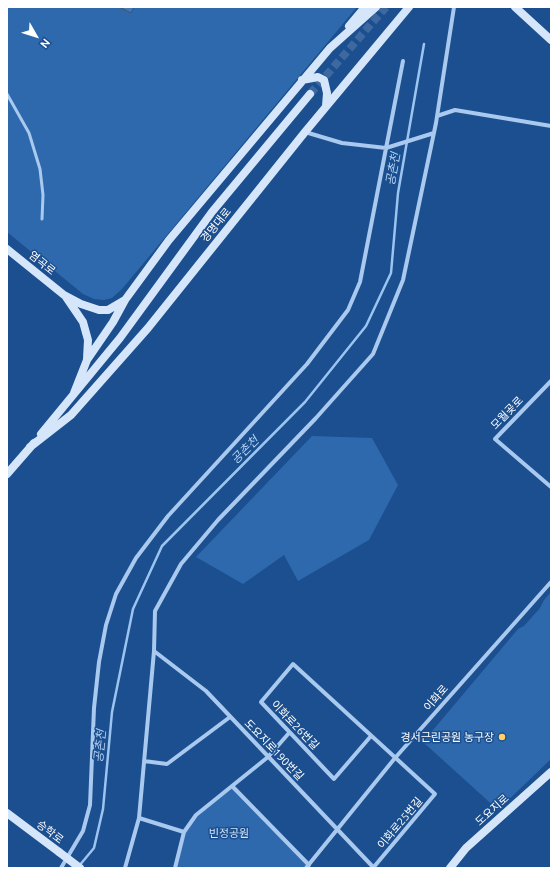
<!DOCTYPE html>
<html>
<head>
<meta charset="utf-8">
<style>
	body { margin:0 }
	#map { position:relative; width:558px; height:875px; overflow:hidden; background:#1b4f8f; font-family:Ubuntu,sans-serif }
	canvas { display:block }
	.frame { position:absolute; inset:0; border:8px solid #fff; pointer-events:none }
	.north { position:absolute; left:16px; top:16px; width:40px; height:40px; -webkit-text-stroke:3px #1b4f8f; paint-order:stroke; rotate:129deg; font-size:11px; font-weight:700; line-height:16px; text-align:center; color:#fff }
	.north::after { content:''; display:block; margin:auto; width:14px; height:18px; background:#fff; clip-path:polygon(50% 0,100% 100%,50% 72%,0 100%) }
</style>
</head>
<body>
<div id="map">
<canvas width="558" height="875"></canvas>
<div class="frame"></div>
<div class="north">N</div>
</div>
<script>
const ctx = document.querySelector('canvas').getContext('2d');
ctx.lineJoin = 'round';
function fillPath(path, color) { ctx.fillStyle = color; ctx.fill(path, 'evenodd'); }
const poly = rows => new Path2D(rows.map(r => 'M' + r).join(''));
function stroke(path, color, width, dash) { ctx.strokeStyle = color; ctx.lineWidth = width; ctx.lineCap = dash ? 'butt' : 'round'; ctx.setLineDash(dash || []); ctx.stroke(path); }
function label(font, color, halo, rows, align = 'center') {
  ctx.font = font + ' Ubuntu,"Noto Sans KR",sans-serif'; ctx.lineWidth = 3; ctx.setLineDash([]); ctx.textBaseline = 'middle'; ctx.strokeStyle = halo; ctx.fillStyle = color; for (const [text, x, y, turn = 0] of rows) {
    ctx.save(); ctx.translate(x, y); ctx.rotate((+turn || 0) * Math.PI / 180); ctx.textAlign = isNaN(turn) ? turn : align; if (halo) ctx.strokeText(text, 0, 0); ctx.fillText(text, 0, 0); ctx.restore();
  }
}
fillPath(poly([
	[7,7,357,7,122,289,112,298,104,300,94,299,83,294,7,232],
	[312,436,372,438,398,485,369,540,298,581,284,555,243,584,196,557],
	[551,592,551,759,498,810,423,742,518,629,524,626,540,608,544,600],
	[232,787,308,865,305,868,176,868,185,832,197,816]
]), '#2e69ad');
stroke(poly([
	[79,866,94,848,103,809,112,712,133,609,162,546,305,402,366,326,391,273,398,193,424,44]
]), '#9cc4f0', 2.5);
stroke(poly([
	[310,94,386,7]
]), '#3d69a0', 8, [8, 4]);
stroke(poly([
	[7,94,29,133,40,169,43,195,42,219]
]), '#a9c9ee', 3);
stroke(poly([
	[437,116,455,110,551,126],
	[305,132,342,143,386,148,434,133],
	[551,381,495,439,551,487],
	[154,651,206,691,374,868],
	[371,736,334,779,261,702,293,664,435,794,373,868],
	[144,761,167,764,230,717],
	[232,786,309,865],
	[139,818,184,832],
	[61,868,83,831,90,805,94,708,99,662,106,625,116,594,136,558,168,516,307,364,348,310,360,282,403,61],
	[125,868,139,818,154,651,155,611,181,564,218,520,316,418,373,354,403,280,436,123,454,7],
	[175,868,184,832,196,815,268,757,289,733],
	[306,868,395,758,551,582]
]), '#a9c9ee', 4);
stroke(poly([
	[515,7,551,40],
	[349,26,365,7],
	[302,80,318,77,324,80,327,93,326,106],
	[7,249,64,295,81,304,99,310,108,310,125,300],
	[66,297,83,322,88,340,87,359],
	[74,393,87,360,113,322,125,300,169,240,330,48,376,7],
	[41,434,120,338,212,212,310,94],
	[30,447,71,415,148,328,305,132,409,7],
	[7,474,34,443],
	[7,813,59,852],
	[450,868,466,848,551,772]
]), '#d6e6fa', 8);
stroke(poly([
	[59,852,80,868]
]), '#d6e6fa', 8);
fillPath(poly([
	[113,7,134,7,130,15]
]), '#3a679d');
const building = poly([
	[119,7,134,7,131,13,119,7]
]);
fillPath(building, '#4478b7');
stroke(building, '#305480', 1);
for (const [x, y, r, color] of [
	[502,737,4,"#ffd166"]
]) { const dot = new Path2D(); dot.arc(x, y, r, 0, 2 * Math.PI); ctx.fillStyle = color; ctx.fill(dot); stroke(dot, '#1b4f8f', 1.5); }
label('11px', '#fff', '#1b4f8f', [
	["경명대로",216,225,-51],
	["염곡로",42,263,39],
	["모월곶로",507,413,-46],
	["이화로",436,698,-49],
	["이화로26번길",295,725,46],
	["도요지로190번길",274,750,46],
	["도요지로",492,810,-42],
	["이화로25번길",400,823,-50],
	["승학로",50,832,37]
]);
label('11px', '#fff', '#1b4f8f', [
	["경서근린공원 농구장",494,737]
], 'right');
label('11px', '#cfe3fa', '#1b4f8f', [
	["빈정공원",229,833]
]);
label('italic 12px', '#b5d3f5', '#1b4f8f', [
	["공촌천",393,169,-80],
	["공촌천",245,450,-45],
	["공촌천",100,746,-84]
]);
</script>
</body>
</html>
